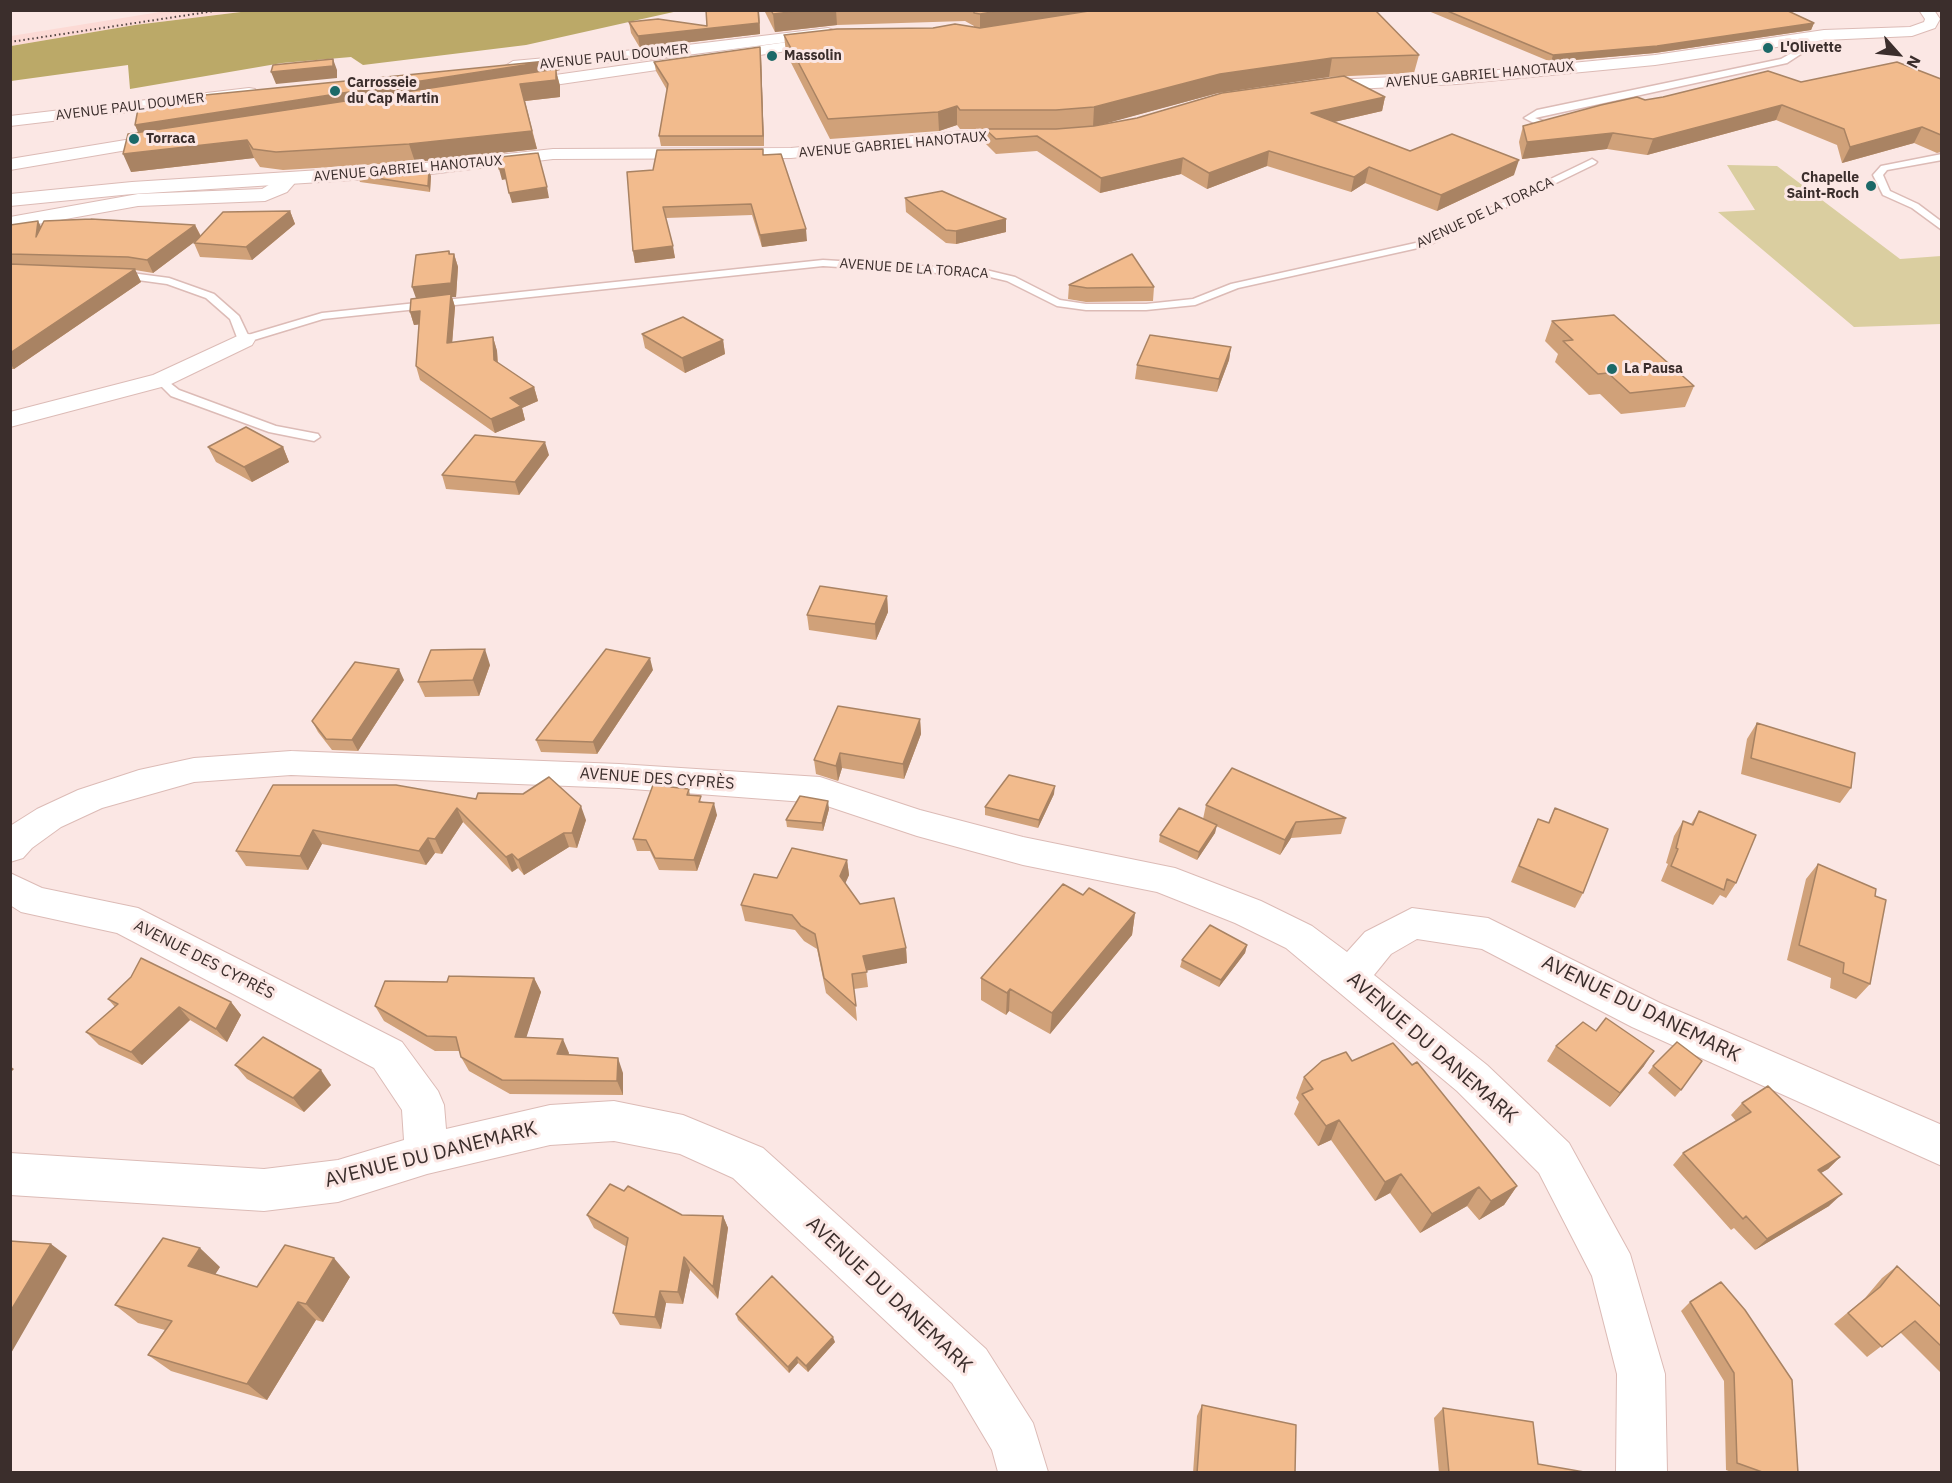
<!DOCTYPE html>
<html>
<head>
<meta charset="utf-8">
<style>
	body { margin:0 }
	#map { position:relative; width:1952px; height:1483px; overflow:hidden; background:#fbe7e4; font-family:"IBM Plex Sans",sans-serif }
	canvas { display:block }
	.frame { position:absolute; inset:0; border:12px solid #3b2e2c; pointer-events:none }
	.north { position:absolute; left:1868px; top:24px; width:60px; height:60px; -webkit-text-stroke:4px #fbe7e4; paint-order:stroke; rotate:117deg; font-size:16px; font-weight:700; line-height:24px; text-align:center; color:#3b2e2c }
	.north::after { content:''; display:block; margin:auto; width:21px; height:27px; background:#3b2e2c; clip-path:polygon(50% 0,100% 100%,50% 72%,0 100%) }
</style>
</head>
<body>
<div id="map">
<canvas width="1952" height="1483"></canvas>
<div class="frame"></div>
<div class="north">N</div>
</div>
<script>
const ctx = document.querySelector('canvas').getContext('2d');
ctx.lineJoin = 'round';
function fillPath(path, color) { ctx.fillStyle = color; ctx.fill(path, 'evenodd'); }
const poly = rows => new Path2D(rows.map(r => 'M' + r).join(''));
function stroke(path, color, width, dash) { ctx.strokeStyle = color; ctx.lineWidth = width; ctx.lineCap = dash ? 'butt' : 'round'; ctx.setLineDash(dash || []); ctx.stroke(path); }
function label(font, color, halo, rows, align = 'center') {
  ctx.font = font + ' "IBM Plex Sans",sans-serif'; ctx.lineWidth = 6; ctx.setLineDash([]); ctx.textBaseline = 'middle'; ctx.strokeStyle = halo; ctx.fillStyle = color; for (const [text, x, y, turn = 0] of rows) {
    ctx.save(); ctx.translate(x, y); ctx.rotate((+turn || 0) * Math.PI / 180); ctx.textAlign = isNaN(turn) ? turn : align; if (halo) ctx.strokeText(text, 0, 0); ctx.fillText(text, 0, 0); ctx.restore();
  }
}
fillPath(poly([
	[172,10,249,11,135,25,11,46,11,36]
]), '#fcdad5');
fillPath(poly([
	[1727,165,1777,166,1900,259,1941,256,1941,324,1854,327,1718,212,1755,210]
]), '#dacea0');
fillPath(poly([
	[249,11,678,11,526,45,363,65,351,57,282,63,130,89,128,65,11,81,11,46,135,25]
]), '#bba968');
const service = poly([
	[1784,38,1790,38,1807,50,1787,63,1535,118,1548,123,1560,122,1561,124,1557,127,1544,128,1524,118,1537,110,1781,59,1797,50,1784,42,1784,38],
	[1942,154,1942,160,1887,170,1883,175,1890,191,1918,204,1942,222,1942,230,1912,208,1883,195,1873,175,1881,166,1942,154],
	[1592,159,1597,162,1595,164,1427,246,1238,288,1195,305,1146,310,1086,310,1057,306,1007,281,986,276,823,266,323,319,244,343,238,340,230,319,206,298,167,284,116,277,111,274,116,271,169,278,214,294,239,316,248,335,322,313,823,260,986,270,1015,277,1060,300,1086,304,1146,304,1193,299,1231,284,1420,242,1592,159],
	[161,376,179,390,276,426,318,434,320,437,314,441,269,432,171,396,155,380,161,376]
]);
const minor = poly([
	[287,174,294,176,296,180,294,184,287,192,265,201,138,206,10,229,10,217,138,194,262,189,287,174],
	[244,333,252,335,255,340,252,345,169,385,10,427,10,412,153,375,244,333],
	[291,751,619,764,820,777,920,810,1023,837,1175,868,1261,901,1312,926,1347,952,1365,932,1412,908,1488,918,1660,1003,1942,1125,1942,1166,1632,1027,1482,949,1417,939,1391,954,1374,975,1487,1065,1569,1143,1630,1254,1665,1374,1667,1472,1616,1472,1617,1374,1592,1276,1539,1173,1457,1091,1286,948,1235,923,1157,892,1023,865,917,836,818,803,619,788,291,775,194,782,102,808,61,827,32,848,23,858,10,862,10,826,37,809,78,790,139,770,194,758,291,751],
	[10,873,42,888,138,908,402,1042,438,1091,444,1105,446,1129,550,1105,614,1101,683,1115,763,1148,986,1349,1033,1423,1048,1472,998,1472,992,1450,952,1383,733,1178,680,1154,614,1141,550,1145,427,1174,338,1202,264,1211,10,1195,10,1153,264,1169,338,1160,404,1140,402,1110,374,1068,117,933,21,912,10,905,10,873]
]);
const secondary = poly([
	[1919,10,1934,10,1940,19,1935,28,1912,36,1824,40,1655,65,1457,84,1312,91,1304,86,1312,81,1457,74,1655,55,1824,30,1910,27,1924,22,1925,19,1919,10],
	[828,28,833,30,836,33,833,36,679,56,513,71,505,66,513,61,679,46,828,28],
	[249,88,255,89,257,93,255,97,10,126,10,116,249,88],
	[964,131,1029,132,1038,137,1029,142,964,141,791,158,553,159,415,176,132,194,10,206,10,194,132,182,415,164,553,149,791,148,964,131]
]);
const primary = poly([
	[830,36,838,41,835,44,513,91,505,86,513,81,830,36],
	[168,133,174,134,177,138,174,142,10,170,10,159,168,133]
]);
stroke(service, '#dcbbb6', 3);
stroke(minor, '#dcbbb6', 2);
stroke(secondary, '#dcbbb6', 2);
stroke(primary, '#dcbbb6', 2);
fillPath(service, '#fff');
fillPath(minor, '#fff');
fillPath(secondary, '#fff');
fillPath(primary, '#fff');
stroke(poly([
	[10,42,221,10]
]), '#524442', 2, [1.5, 3]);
fillPath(poly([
	[706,10,759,10,760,34,640,48,631,33,629,22,707,26],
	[764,10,1375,10,1419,55,1414,73,1329,77,1218,93,1095,126,1385,97,1382,111,1334,122,1410,151,1514,175,1437,211,1365,183,1351,192,1267,166,1207,189,1181,174,1100,193,1037,151,996,154,985,143,985,129,960,129,957,125,939,131,830,139,786,53,784,35,974,27,974,26,965,21,837,25,775,32],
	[1426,10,1786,10,1814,23,1811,30,1655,53,1551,62],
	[761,56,764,146,661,146,659,136,667,90,656,71,654,62],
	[560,70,556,71,560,86,560,97,525,101,537,149,415,162,283,170,260,167,254,158,131,172,138,132,135,125],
	[1941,79,1941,152,1937,153,1914,143,1842,163,1837,145,1776,120,1647,155,1607,149,1522,159,1519,142,1523,126,1645,100,1801,82],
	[764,155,807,241,762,247,752,215,666,218,675,258,635,263,633,251,653,170],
	[357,175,431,176,430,192,360,182],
	[905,198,1006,219,1006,232,956,244,946,243,906,212],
	[290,211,295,224,252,260,200,257,194,243,198,239,153,273,135,270,141,282,14,369,10,369,10,225,41,227,195,225,201,236],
	[449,251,450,254,454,254,458,267,456,297,452,297,455,307,452,343,493,337,497,351,498,363,534,387,538,401,522,408,525,420,495,433,420,380,416,366,419,324,414,325,410,312,416,298],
	[1069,285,1154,287,1153,301,1086,302,1068,299],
	[1552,321,1694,386,1685,407,1621,414,1600,394,1589,395,1555,362,1558,354,1545,341],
	[642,334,723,340,725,354,685,373,645,348],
	[1231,347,1229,360,1217,392,1135,379,1137,365],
	[208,447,283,447,289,462,252,482,216,462],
	[549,455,519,495,446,489,442,475],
	[887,596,888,612,876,640,809,630,807,615],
	[490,665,479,696,425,697,418,682],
	[653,670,597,754,541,752,536,740],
	[404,680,358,751,332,750,318,732,312,721],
	[920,719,921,734,904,779,842,768,838,781,816,774,814,760],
	[1757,723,1851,788,1840,803,1741,774,1747,739],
	[273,785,586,820,577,848,569,847,524,875,518,868,512,872,463,822,442,854,435,853,426,865,322,844,308,870,246,866,236,851],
	[689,789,690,795,703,802,717,815,697,871,659,870,650,851,637,851,633,839],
	[1054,794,1038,828,985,815,985,807],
	[1206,805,1346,818,1341,834,1291,838,1280,855,1216,826,1215,833,1197,860,1159,842,1160,835,1203,819],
	[1555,808,1583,893,1575,908,1511,882,1531,834,1538,819,1548,823],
	[829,809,823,831,787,827,786,820],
	[1699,811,1736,883,1726,898,1720,895,1713,905,1661,881,1668,864,1666,863,1674,836,1683,821,1691,824],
	[847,860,849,875,845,883,860,904,906,948,907,963,866,970,868,987,854,989,857,1021,826,993,817,949,804,941,795,930,745,921,741,905,777,878],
	[1818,864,1875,896,1870,984,1856,999,1830,988,1831,978,1787,960,1806,879],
	[1083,895,1135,913,1132,935,1050,1034,1009,1011,1006,1015,981,1000,981,978],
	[1247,945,1245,953,1219,987,1180,967,1182,960],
	[534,978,541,992,526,1037,569,1053,568,1054,623,1073,623,1095,510,1094,469,1071,461,1057,460,1051,435,1051,384,1021,375,1006,447,982],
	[108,999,231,1002,241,1015,227,1042,190,1020,142,1065,99,1045,86,1032,115,1007],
	[1596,1031,1644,1066,1610,1107,1547,1061,1556,1046],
	[1352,1061,1412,1065,1517,1186,1504,1205,1479,1220,1467,1206,1420,1233,1390,1193,1375,1201,1331,1140,1318,1146,1294,1114,1299,1102,1296,1098,1304,1077],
	[235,1065,331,1085,304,1112,247,1079],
	[1653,1066,1681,1090,1675,1097,1648,1073],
	[1742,1103,1840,1157,1828,1169,1821,1173,1829,1206,1755,1250,1734,1228,1731,1230,1673,1165,1683,1153,1736,1121,1731,1115],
	[624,1191,682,1215,723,1216,728,1228,718,1299,690,1270,683,1304,666,1303,661,1329,620,1325,613,1313,627,1247,594,1228,587,1215],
	[1897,1266,1941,1307,1941,1373,1900,1332,1867,1357,1834,1324,1865,1298,1882,1278],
	[220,1267,215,1274,257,1287,350,1277,323,1322,316,1320,267,1400,171,1371,148,1355,165,1330,138,1323,115,1305],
	[1690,1302,1798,1473,1734,1473,1726,1470,1724,1381,1681,1311],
	[736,1314,835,1342,808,1372,798,1363,789,1373,738,1320],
	[1202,1405,1295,1473,1193,1473,1197,1416],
	[1443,1408,1538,1464,1590,1473,1439,1473,1434,1418]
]), '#d0a179');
fillPath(poly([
	[758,10,759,10,760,34,640,48,638,36,759,23],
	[807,10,836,10,837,25,775,32,773,14],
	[1004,10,1119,10,980,32,980,14],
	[1814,23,1811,30,1655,53,1551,62,1553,55],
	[760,47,761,56,764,146,763,136],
	[1332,58,1329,77,1218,93,1093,127,1094,107,1220,74],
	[333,59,337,70,337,78,276,84,271,72],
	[557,60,560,70,556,71,560,86,560,97,525,101,140,136,135,125],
	[1385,97,1382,111,1308,128,1311,113],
	[1782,105,1776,120,1647,155,1653,139],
	[957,106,957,125,939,131,938,112],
	[1922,127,1914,143,1842,163,1850,147],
	[532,131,537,149,415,162,409,144],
	[1613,133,1607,149,1522,159,1527,142],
	[247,140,254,158,131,172,123,154],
	[1269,151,1267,166,1207,189,1209,173],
	[1183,158,1181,174,1100,193,1101,178],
	[1519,160,1514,175,1437,211,1441,195],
	[1369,167,1365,183,1351,192,1354,177],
	[499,169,504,169,507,179,502,180],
	[429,170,431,176,430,192,428,186],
	[547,187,549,198,512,203,509,193],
	[290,211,295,224,252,260,246,247],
	[1006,219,1006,232,956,244,956,231],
	[38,221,45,234,36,237],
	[195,225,201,237,153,273,147,260],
	[806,229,807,241,762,247,760,235],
	[673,246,675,258,635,263,633,251],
	[449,251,453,264,454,254,458,267,456,297,452,297,455,307,451,357,447,343,417,301,412,287,449,254],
	[135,269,141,282,14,369,10,363,10,353],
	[420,311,424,324,414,325,410,312],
	[493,337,497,351,498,373,494,360],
	[723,340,725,354,685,373,682,358],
	[1231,347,1229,360,1217,392,1219,379],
	[534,387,538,401,522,408,525,420,495,433,491,419,510,398],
	[545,442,549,455,519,495,515,482],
	[283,447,289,462,252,482,244,467],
	[887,596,888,612,876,640,875,624],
	[485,649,490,665,479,696,473,680],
	[650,658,653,670,597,754,593,742],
	[399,669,404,680,358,751,352,740],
	[920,719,921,734,904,779,903,764],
	[840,753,842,768,838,781,836,766],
	[1055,786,1054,794,1038,828,1039,820],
	[828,801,829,809,823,831,822,823],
	[714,803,717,815,697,871,694,860],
	[581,806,586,820,577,848,572,833],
	[457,808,463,822,442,854,435,839],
	[1296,822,1291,838,1280,855,1285,840],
	[1217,825,1215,833,1197,860,1199,852],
	[313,830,322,844,308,870,300,856],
	[564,833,569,847,524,875,518,860],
	[428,838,435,853,426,865,419,851],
	[512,854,518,868,512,872,506,857],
	[847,860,849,875,842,891,840,876],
	[1135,913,1132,935,1050,1034,1052,1013],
	[1247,945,1245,953,1219,987,1221,980],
	[906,948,907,963,865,971,863,956],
	[534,978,541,992,522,1051,515,1037],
	[1010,989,1009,1011,1006,1015,1007,993],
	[231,1002,241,1015,227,1042,216,1029],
	[179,1007,190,1020,142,1065,131,1052],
	[563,1039,569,1053,564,1068,557,1054],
	[1654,1051,1644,1066,1610,1107,1620,1093],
	[618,1058,623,1073,623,1095,617,1081],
	[10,1066,14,1069,10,1073],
	[321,1070,331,1085,304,1112,293,1098],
	[1339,1120,1331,1140,1318,1146,1326,1126],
	[1840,1157,1828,1169,1805,1182,1818,1170],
	[1401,1174,1390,1193,1375,1201,1385,1182],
	[1517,1186,1504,1205,1479,1220,1491,1201],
	[1479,1187,1467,1206,1420,1233,1432,1214],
	[1842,1194,1829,1206,1755,1250,1767,1239],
	[723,1216,728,1228,718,1299,713,1287],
	[51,1244,67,1256,10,1355,10,1312],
	[200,1248,220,1267,209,1284,188,1266],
	[684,1257,690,1270,683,1304,678,1292],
	[334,1258,350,1277,323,1322,306,1304],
	[660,1291,666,1303,661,1329,655,1317],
	[298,1302,316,1320,267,1400,247,1384],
	[833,1337,835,1342,808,1372,806,1366],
	[797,1357,798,1363,789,1373,788,1367]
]), '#a98363');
const building = poly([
	[706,10,758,10,759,23,638,36,629,22,658,19,707,26,706,10],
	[771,10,807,10,773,14,771,10],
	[974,10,1004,10,980,14,974,13,974,10],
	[1095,10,1375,10,1419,55,1332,58,1220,74,1094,107,1056,110,960,110,957,106,938,112,828,119,784,35,837,29,933,28,955,24,980,28,1095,10],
	[1445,10,1786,10,1814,23,1657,46,1553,55,1445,10],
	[760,47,763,136,659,136,668,84,654,62,760,47],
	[333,59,333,66,271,72,273,65,333,59],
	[557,60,135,125,138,109,205,101,205,95,557,60],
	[1897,62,1941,79,1941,135,1922,127,1850,147,1844,129,1782,105,1653,139,1613,133,1527,142,1523,126,1601,105,1637,97,1645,100,1663,97,1768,71,1801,82,1897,62],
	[556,69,556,80,520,84,532,131,409,144,276,152,253,149,247,140,123,154,128,134,556,69],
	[1344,76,1385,97,1311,113,1410,151,1452,134,1519,160,1441,195,1369,167,1354,177,1269,151,1209,173,1183,158,1101,178,1037,136,996,139,985,129,1056,129,1094,126,1137,118,1222,93,1344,76],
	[763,149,763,155,781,154,806,229,760,235,751,204,663,207,673,246,633,251,627,172,653,170,657,150,763,149],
	[538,153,547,187,509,193,504,169,499,169,500,157,538,153],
	[429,170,428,186,357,175,429,170],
	[942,191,1006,219,956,231,946,230,905,198,942,191],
	[290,211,246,247,194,243,223,212,290,211],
	[91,219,195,225,147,260,128,257,10,254,10,225,38,221,36,237,44,221,91,219],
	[449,251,449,254,454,254,451,283,412,287,416,255,449,251],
	[1132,254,1154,287,1087,288,1069,285,1132,254],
	[10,264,135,269,10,353,10,313,11,313,10,313,10,264],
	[451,294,447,343,493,337,494,360,534,387,510,398,521,406,491,419,416,366,420,311,410,312,411,299,451,294],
	[1614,315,1694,386,1630,393,1608,373,1598,374,1563,341,1573,340,1552,321,1614,315],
	[683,317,723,340,682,358,642,334,683,317],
	[1150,335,1231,347,1219,379,1137,365,1150,335],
	[246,427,283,447,244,467,208,447,246,427],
	[475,435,545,442,515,482,442,475,475,435],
	[820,586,887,596,875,624,807,615,820,586],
	[485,649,473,680,418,682,431,650,485,649],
	[606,649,650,658,593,742,536,740,606,649],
	[355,662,399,669,352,740,326,739,312,721,355,662],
	[838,706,920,719,903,764,840,753,836,766,814,760,838,706],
	[1757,723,1855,753,1851,788,1751,758,1757,723],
	[1232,768,1346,818,1296,822,1285,840,1206,805,1232,768],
	[1009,775,1055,786,1039,820,985,807,1009,775],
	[549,777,581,806,572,833,564,833,518,860,512,854,506,857,457,808,435,839,428,838,419,851,313,830,300,856,236,851,273,785,396,785,476,799,478,793,523,794,549,777],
	[653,785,689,789,687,795,701,796,699,802,714,803,694,860,655,858,646,840,633,839,653,785],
	[800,796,828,801,822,823,786,820,800,796],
	[1179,808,1217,825,1199,852,1160,835,1179,808],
	[1555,808,1608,829,1583,893,1519,866,1538,819,1549,823,1555,808],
	[1699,811,1756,835,1736,883,1727,879,1724,890,1671,866,1678,849,1676,848,1683,821,1693,825,1699,811],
	[792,848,847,860,840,876,860,904,894,898,906,948,863,956,867,972,852,974,856,1006,824,978,815,934,801,926,792,915,741,905,754,874,777,878,792,848],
	[1818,864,1876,889,1875,896,1886,900,1870,984,1843,973,1844,963,1799,945,1818,864],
	[1063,884,1083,895,1089,888,1135,913,1052,1013,1010,989,1007,993,981,978,1063,884],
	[1210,925,1247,945,1221,980,1182,960,1210,925],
	[141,958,231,1002,216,1029,179,1007,131,1052,86,1032,118,1004,108,999,131,977,141,958],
	[449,976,534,978,515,1037,563,1039,557,1054,618,1058,617,1081,502,1080,461,1057,456,1037,427,1036,375,1006,385,981,447,982,449,976],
	[1606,1018,1654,1051,1620,1093,1556,1046,1583,1022,1596,1031,1606,1018],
	[263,1037,321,1070,293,1098,235,1065,263,1037],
	[1677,1042,1702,1061,1681,1090,1653,1066,1677,1042],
	[1393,1043,1412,1065,1417,1062,1517,1186,1491,1201,1479,1187,1432,1214,1401,1174,1385,1182,1339,1120,1326,1126,1302,1094,1313,1089,1304,1077,1322,1061,1346,1052,1352,1061,1393,1043],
	[1768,1086,1840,1157,1818,1170,1842,1194,1767,1239,1746,1216,1743,1219,1683,1153,1751,1112,1742,1103,1768,1086],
	[610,1184,624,1191,628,1186,682,1215,723,1216,713,1287,684,1257,678,1292,660,1291,655,1317,613,1313,628,1238,587,1215,610,1184],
	[163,1238,200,1248,188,1266,257,1287,285,1245,334,1258,306,1304,298,1302,247,1384,148,1355,172,1321,115,1305,163,1238],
	[10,1241,51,1244,10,1312,10,1241],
	[1897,1266,1941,1307,1941,1346,1915,1321,1882,1347,1848,1313,1880,1287,1897,1266],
	[772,1276,833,1337,806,1366,797,1357,788,1367,736,1314,772,1276],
	[1721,1282,1745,1310,1792,1380,1798,1473,1765,1473,1737,1463,1734,1373,1690,1302,1721,1282],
	[1202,1405,1296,1425,1295,1473,1197,1473,1202,1405],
	[1443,1408,1533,1422,1538,1464,1590,1473,1449,1473,1443,1408]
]);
fillPath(building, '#f2bb8d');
stroke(building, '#a98363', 1.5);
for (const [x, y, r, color] of [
	[1768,48,6,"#1c6968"],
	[772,56,6,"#1c6968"],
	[335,91,6,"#1c6968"],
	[134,139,6,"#1c6968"],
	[1871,186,6,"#1c6968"],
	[1612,369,6,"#1c6968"]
]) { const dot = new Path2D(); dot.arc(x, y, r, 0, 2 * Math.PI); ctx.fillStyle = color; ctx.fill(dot); stroke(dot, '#fbe7e4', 2); }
label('bold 14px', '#3b2e2c', '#fbe7e4', [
	["L'Olivette",1780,48],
	["Massolin",784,56],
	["Carrosseie",347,83],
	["du Cap Martin",347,99],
	["Torraca",146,139],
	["Chapelle",1859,178,"right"],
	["Saint-Roch",1859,194,"right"],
	["La Pausa",1624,369]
], 'left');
label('14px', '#3b2e2c', '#fbe7e4', [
	["AVENUE PAUL DOUMER",614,57,-6],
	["AVENUE GABRIEL HANOTAUX",1480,75,-5],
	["AVENUE PAUL DOUMER",130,107,-7],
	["AVENUE GABRIEL HANOTAUX",893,145,-5],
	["AVENUE GABRIEL HANOTAUX",408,169,-5],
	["AVENUE DE LA TORACA",1485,213,-25],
	["AVENUE DE LA TORACA",914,269,4]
]);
label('16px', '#3b2e2c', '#fbe7e4', [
	["AVENUE DES CYPRÈS",657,779,4],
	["AVENUE DES CYPRÈS",204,960,27]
]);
label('20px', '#3b2e2c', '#fbe7e4', [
	["AVENUE DU DANEMARK",1641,1009,26],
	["AVENUE DU DANEMARK",1432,1048,41],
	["AVENUE DU DANEMARK",431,1155,-14],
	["AVENUE DU DANEMARK",889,1295,43]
]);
</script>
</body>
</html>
